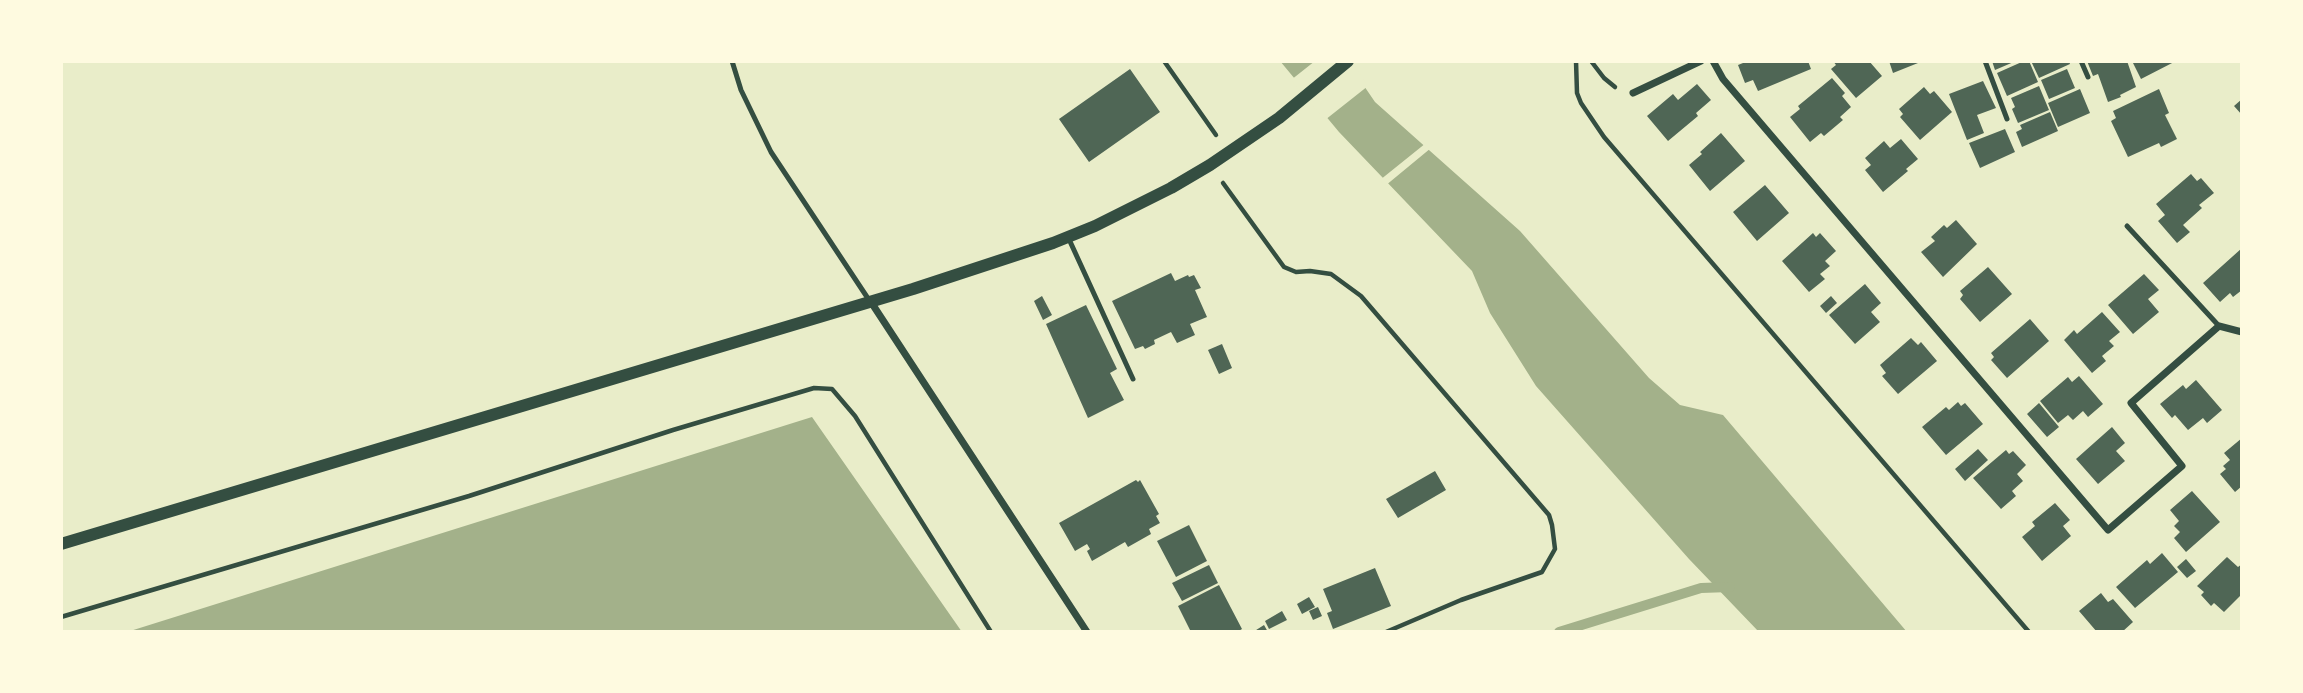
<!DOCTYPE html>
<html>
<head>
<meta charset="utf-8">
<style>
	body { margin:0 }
	#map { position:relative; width:2303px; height:693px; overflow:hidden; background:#e9edc9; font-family:Quicksand,sans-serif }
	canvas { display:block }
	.frame { position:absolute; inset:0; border:63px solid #fefae0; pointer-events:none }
</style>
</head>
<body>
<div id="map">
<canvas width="2303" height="693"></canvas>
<div class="frame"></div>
</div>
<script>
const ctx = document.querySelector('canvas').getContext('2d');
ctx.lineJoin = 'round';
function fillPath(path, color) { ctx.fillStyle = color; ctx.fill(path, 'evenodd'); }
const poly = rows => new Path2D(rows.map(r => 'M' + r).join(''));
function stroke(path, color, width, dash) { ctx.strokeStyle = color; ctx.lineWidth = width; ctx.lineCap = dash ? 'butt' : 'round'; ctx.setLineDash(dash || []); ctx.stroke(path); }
fillPath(poly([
	[1280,61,1347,61,1375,102,1520,231,1649,378,1680,405,1723,415,1907,632,1759,632,1689,559,1536,386,1490,313,1472,271,1339,132],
	[812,417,962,632,127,632]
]), '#a3b18a');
fillPath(poly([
	[1315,61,1351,61,1368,86,1325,120,1291,80],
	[1426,143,1431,148,1385,186,1380,180]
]), '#e9edc9');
stroke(poly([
	[1559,632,1701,588,1730,587]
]), '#a3b18a', 10);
fillPath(poly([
	[1748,61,1808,61,1811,69,1758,91,1753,80,1745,83,1738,65],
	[1833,61,1869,61,1882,76,1856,98,1831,69,1836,65],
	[1889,61,1923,61,1893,73],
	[1992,61,2016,61,1995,70],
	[2024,61,2029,61,2038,82,2007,96,1997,73],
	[2031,61,2069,61,2070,64,2039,78],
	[2087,61,2127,61,2136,87,2120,95,2121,97,2108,102,2098,74,2093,76],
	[2132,61,2176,61,2141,79],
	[1130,69,1160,112,1089,162,1059,119],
	[2067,69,2075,88,2049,99,2041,80],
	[1832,78,1845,93,1842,96,1851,107,1840,117,1843,120,1824,136,1821,133,1810,142,1790,117,1800,109,1798,106],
	[1983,81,1996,108,1977,115,1984,133,1967,140,1949,94],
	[1697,84,1711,100,1696,113,1698,116,1668,141,1647,116,1673,94,1678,100],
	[2039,86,2049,110,2018,123,2012,109,2015,107,2011,98],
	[1924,87,1930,94,1934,91,1952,112,1920,140,1900,117,1903,114,1899,109],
	[2080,89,2090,113,2058,127,2048,103],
	[2159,89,2169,113,2165,115,2177,139,2161,147,2159,143,2128,157,2111,121,2116,118,2113,111],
	[2242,99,2242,115,2234,106],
	[2050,112,2058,131,2022,147,2016,132,2022,129,2020,125],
	[2005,129,2015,152,1980,168,1969,143],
	[1721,133,1745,161,1710,191,1689,165,1702,154,1700,152],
	[1901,139,1918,159,1906,169,1908,171,1883,192,1865,170,1871,165,1865,158,1884,141,1890,148],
	[2191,174,2197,181,2201,178,2214,193,2199,205,2202,208,2183,225,2190,232,2177,243,2158,221,2165,215,2156,204],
	[1765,185,1789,213,1757,241,1733,212],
	[1956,220,1977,244,1943,277,1921,252,1935,241,1931,237,1944,225,1947,228],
	[1813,233,1816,237,1820,233,1836,251,1825,261,1830,266,1820,274,1825,279,1809,292,1782,261],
	[2242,248,2242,290,2233,297,2230,293,2220,302,2203,283],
	[1988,267,2012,294,1980,322,1960,299,1963,295,1960,291],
	[1171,273,1175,281,1188,275,1189,277,1194,275,1201,288,1195,290,1207,317,1190,324,1195,335,1177,343,1171,332,1154,340,1155,344,1145,349,1143,346,1135,349,1112,301],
	[2144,274,2159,290,2148,299,2159,312,2133,334,2108,305],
	[1865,284,1881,303,1871,312,1880,322,1855,344,1829,315],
	[1042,296,1052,315,1043,320,1034,301],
	[1831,296,1837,303,1826,313,1820,306],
	[1086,305,1117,369,1110,373,1124,400,1088,418,1046,324],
	[2102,312,2120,332,2109,341,2114,346,2102,356,2106,361,2092,373,2064,340,2074,330,2077,334],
	[2030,319,2049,341,2007,378,1991,360,1994,357,1991,353],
	[1911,338,1918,345,1921,342,1937,361,1898,394,1882,376,1886,373,1880,365],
	[1222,344,1232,368,1219,374,1208,350],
	[2079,376,2103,404,2088,417,2083,411,2073,420,2068,415,2058,423,2040,401,2068,377,2072,382],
	[2196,380,2222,410,2207,423,2203,418,2188,430,2175,415,2172,418,2160,404,2183,385,2186,389],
	[1958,402,1961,406,1965,403,1983,424,1946,455,1922,427,1946,407,1949,410],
	[2039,403,2059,427,2047,437,2027,414],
	[2112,427,2125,443,2116,451,2125,461,2098,484,2076,459],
	[2242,438,2242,486,2235,492,2220,474,2226,469,2223,466,2230,460,2224,453],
	[1978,449,1988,460,1965,481,1955,469],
	[2006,450,2009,454,2013,451,2026,465,2017,474,2023,481,2012,491,2016,496,2001,509,1973,478],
	[1435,471,1446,490,1398,518,1386,499],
	[1136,480,1138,482,1140,480,1159,514,1156,516,1160,523,1149,529,1151,534,1128,547,1125,542,1092,561,1087,551,1090,549,1087,544,1075,551,1059,523],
	[2192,491,2220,522,2186,552,2174,538,2180,532,2174,526,2179,521,2170,510],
	[2055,503,2070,520,2063,526,2071,536,2042,561,2022,537,2035,526,2032,522],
	[1189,525,1207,561,1176,577,1157,541],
	[2162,553,2178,572,2135,608,2116,587,2147,560,2150,564],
	[2227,557,2238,567,2242,564,2242,594,2224,612,2214,603,2211,606,2201,595,2204,592,2197,586],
	[2186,559,2196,571,2187,578,2177,567],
	[1209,565,1218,583,1182,601,1172,583],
	[1375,568,1391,606,1333,629,1327,613,1332,611,1323,589],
	[1219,585,1242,629,1237,632,1191,632,1178,606],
	[2101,593,2108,602,2113,599,2133,622,2122,632,2097,632,2079,611],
	[1309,597,1315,607,1302,614,1297,604],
	[1318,607,1322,616,1313,620,1309,611],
	[1282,611,1287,620,1269,629,1265,621],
	[1264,625,1268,632,1253,632]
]), '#4f6655');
stroke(poly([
	[1164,61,1216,135],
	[1576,61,1577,93,1581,103,1604,137,2029,632],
	[1591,61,1604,78,1615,87],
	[1223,183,1284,267,1296,272,1310,271,1331,274,1361,296,1549,515,1552,525,1555,549,1542,572,1461,600,1386,632],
	[61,617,469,496,673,430,814,388,832,389,855,416,991,632]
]), '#344e41', 4.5);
stroke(poly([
	[732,61,741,90,771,152,869,300],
	[1985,61,2007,119],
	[2081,61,2088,77],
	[2127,226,2219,326],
	[1068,237,1133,379]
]), '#344e41', 5);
stroke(poly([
	[1713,61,1723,79,2108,530,2182,466,2131,403,2219,326,2242,332],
	[1633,93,1701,61],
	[871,302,1087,632]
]), '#344e41', 7);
stroke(poly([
	[61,544,913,289,1053,243,1095,226,1171,188,1210,165,1279,118,1348,61]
]), '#344e41', 12);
</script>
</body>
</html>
